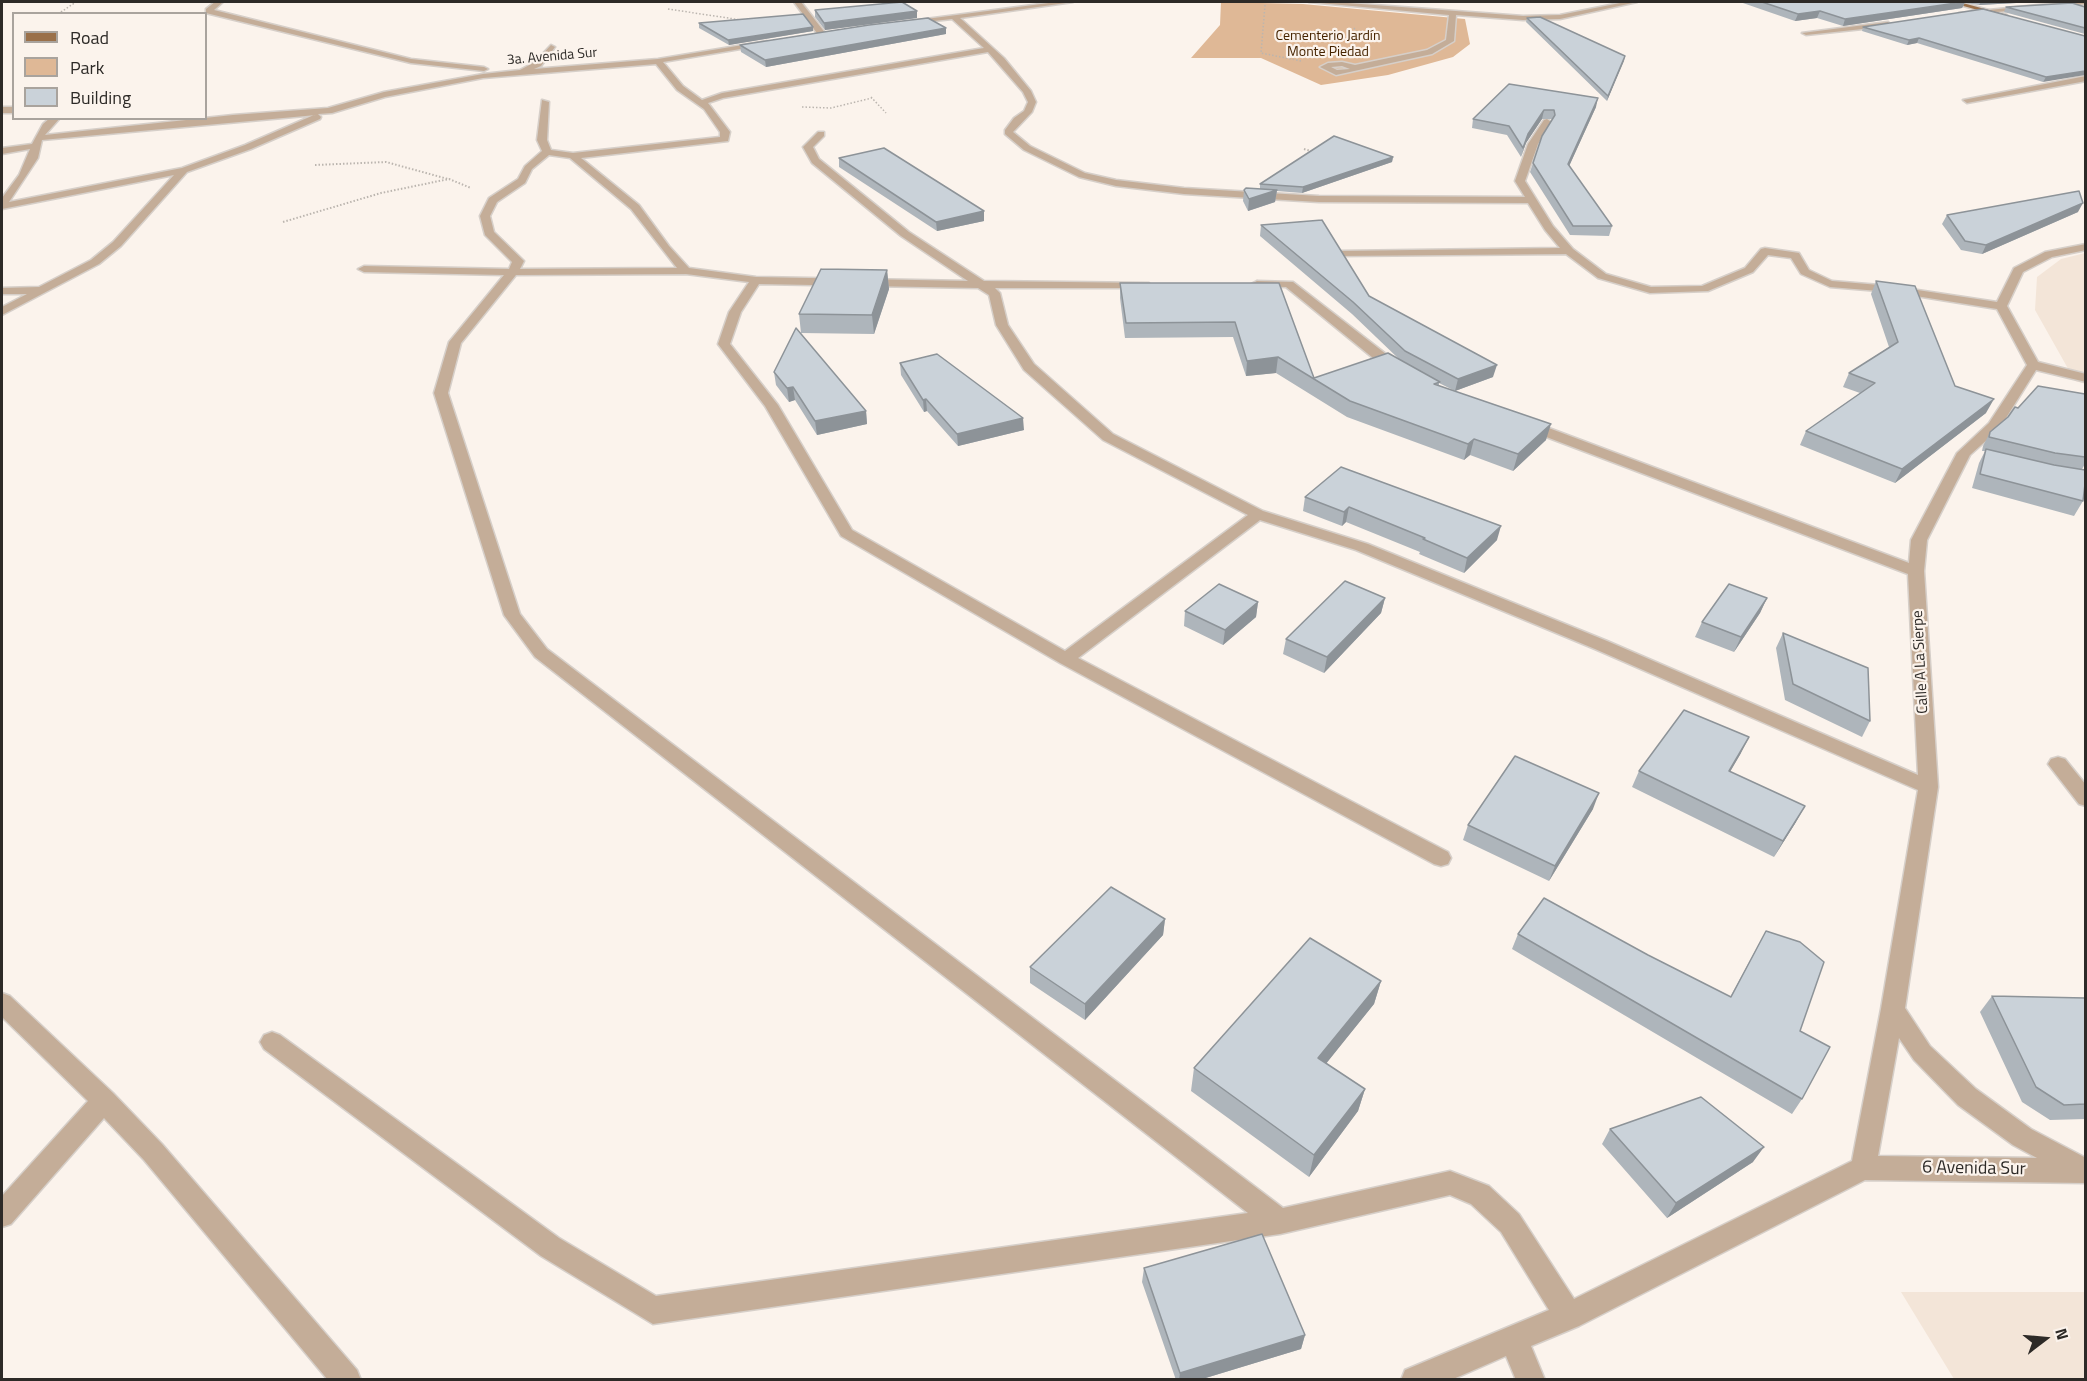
<!DOCTYPE html>
<html>
<head>
<meta charset="utf-8">
<style>
	body { margin:0 }
	#map { position:relative; width:2087px; height:1381px; overflow:hidden; background:#fbf3ec; font-family:"Titillium Web",sans-serif }
	canvas { display:block }
	.frame { position:absolute; inset:0; border:3px solid #2d2a27; pointer-events:none }
	.legend { position:absolute; left:12px; top:12px; width:195px; height:108px; box-sizing:border-box; background:#fbf3ec; border:2px solid #a9a39d; margin:0; padding:8px 10px; list-style:none; font-size:18px; color:#2d2a27 }
	.legend li { display:flex; align-items:center; gap:12px; height:30px }
	.legend b { width:30px; border:2px solid #a9a39d }
	.north { position:absolute; left:2015px; top:1309px; width:60px; height:60px; -webkit-text-stroke:4px #fbf3ec; paint-order:stroke; rotate:74deg; font-size:16px; font-weight:700; line-height:24px; text-align:center; color:#2d2a27 }
	.north::after { content:''; display:block; margin:auto; width:21px; height:27px; background:#2d2a27; clip-path:polygon(50% 0,100% 100%,50% 72%,0 100%) }
</style>
</head>
<body>
<div id="map">
<canvas width="2087" height="1381"></canvas>
<div class="frame"></div>
<ul class="legend">
<li><b style="height:8px;background:#9a704a"></b>Road</li>
<li><b style="height:16px;background:#dfb896"></b>Park</li>
<li><b style="height:16px;background:#cad2d9"></b>Building</li>
</ul>
<div class="north">N</div>
</div>
<script>
const ctx = document.querySelector('canvas').getContext('2d');
ctx.lineJoin = 'round';
function fillPath(path, color) { ctx.fillStyle = color; ctx.fill(path, 'evenodd'); }
const poly = rows => new Path2D(rows.map(r => 'M' + r).join(''));
function stroke(path, color, width, dash) { ctx.strokeStyle = color; ctx.lineWidth = width; ctx.lineCap = dash ? 'butt' : 'round'; ctx.setLineDash(dash || []); ctx.stroke(path); }
function label(font, color, halo, rows, align = 'center') {
  ctx.font = font + ' "Titillium Web",sans-serif'; ctx.lineWidth = 4.5; ctx.setLineDash([]); ctx.textBaseline = 'middle'; ctx.strokeStyle = halo; ctx.fillStyle = color; for (const [text, x, y, turn = 0] of rows) {
    ctx.save(); ctx.translate(x, y); ctx.rotate((+turn || 0) * Math.PI / 180); ctx.textAlign = isNaN(turn) ? turn : align; if (halo) ctx.strokeText(text, 0, 0); ctx.fillText(text, 0, 0); ctx.restore();
  }
}
fillPath(poly([
	[2085,253,2085,384,2075,381,2035,310,2037,277,2061,259],
	[1901,1292,2085,1292,2085,1379,1954,1379]
]), '#f3e5d8');
fillPath(poly([
	[1221,2,1303,4,1465,19,1470,44,1453,57,1388,75,1321,85,1261,58,1191,58,1220,25]
]), '#dfb896');
const minor = poly([
	[215,2,223,2,214,10,411,59,484,67,488,69,484,71,411,63,206,13,206,9,215,2],
	[794,2,801,2,826,34,825,36,819,36,794,2],
	[1056,2,1073,2,960,18,1004,58,1031,91,1036,102,1032,112,1013,132,1030,146,1085,173,1116,180,1184,188,1319,196,1525,197,1515,181,1528,144,1544,120,1547,119,1551,122,1538,144,1525,181,1553,226,1573,249,1606,274,1651,287,1702,286,1745,268,1761,249,1765,248,1799,253,1809,270,1832,281,1891,286,1997,302,2014,268,2045,252,2086,244,2086,250,2052,257,2023,272,2007,306,2038,362,2086,374,2086,382,2036,370,1999,429,1970,455,1927,540,1924,571,1938,787,1905,1008,1930,1046,1976,1089,2031,1129,2086,1158,2086,1183,1865,1180,1579,1326,1531,1346,1545,1380,1516,1380,1506,1356,1451,1380,1401,1380,1405,1370,1549,1310,1501,1232,1471,1204,1450,1195,1280,1234,653,1324,541,1256,264,1049,260,1042,264,1035,272,1032,280,1035,559,1238,656,1296,1248,1213,535,657,504,615,434,393,449,342,504,275,364,272,358,269,364,266,509,269,512,262,485,235,480,216,489,198,518,179,525,166,542,151,537,140,542,100,549,102,547,140,551,150,573,153,720,137,720,132,704,109,677,90,656,64,483,78,385,97,332,113,318,114,321,117,320,119,251,149,187,172,121,246,99,264,2,315,2,307,27,294,2,294,2,288,39,287,91,260,113,242,174,175,2,209,2,198,19,175,30,149,2,154,2,148,32,144,43,124,50,118,60,118,45,135,233,115,328,108,384,92,483,74,520,70,535,62,551,45,555,47,541,66,534,69,658,59,767,41,768,43,764,45,663,62,683,86,702,100,722,93,984,48,952,19,907,24,903,22,1056,2],
	[988,52,1023,92,1028,102,1024,111,1014,118,1005,130,1005,134,1024,150,1079,177,1116,186,1184,194,1319,202,1528,203,1545,230,1560,248,1341,251,1335,254,1337,256,1566,254,1598,278,1650,293,1708,291,1753,272,1768,255,1791,258,1801,274,1830,287,1891,292,1997,309,2027,365,1989,423,1957,453,1911,540,1909,563,1530,421,1525,420,1518,424,1520,427,1908,574,1918,775,1607,641,1368,544,1263,511,1113,434,1034,364,1008,325,1000,293,995,288,1145,288,1149,287,1149,283,984,281,909,232,819,159,813,147,824,136,824,132,818,132,803,147,812,163,901,236,968,281,756,277,689,268,669,246,639,205,581,158,728,141,730,132,708,103,723,98,988,52],
	[314,115,245,145,182,168,9,202,38,158,42,140,316,115,314,115],
	[549,155,570,158,631,209,677,268,520,269,524,261,494,232,490,216,497,202,525,183,532,169,549,155],
	[686,274,749,282,729,312,718,344,765,406,841,536,1060,663,1434,864,1441,866,1448,864,1451,858,1448,852,1078,658,1260,520,1356,550,1595,649,1918,790,1881,1009,1852,1161,1574,1299,1519,1214,1489,1186,1450,1171,1283,1208,547,649,520,614,448,393,461,343,516,275,686,274],
	[759,284,978,288,989,295,996,325,1024,370,1103,440,1248,515,1065,651,852,530,778,405,730,344,741,312,759,284],
	[1899,1038,1914,1060,1958,1105,2013,1145,2037,1158,1878,1156,1899,1038],
	[1309,2,1334,2,1523,16,1560,15,1625,2,1637,2,1560,19,1523,20,1456,15,1454,41,1432,54,1336,75,1320,67,1328,63,1342,62,1355,65,1427,50,1446,40,1449,15,1309,2],
	[1342,66,1350,69,1337,70,1331,67,1342,66],
	[2068,2,2086,2,2086,4,1963,15,1959,13,2068,2],
	[1888,22,1891,26,1806,35,1802,33,1888,22],
	[2086,76,2086,81,1967,103,1963,100,2086,76],
	[2,107,14,107,14,113,2,113,2,107],
	[1257,281,1293,282,1404,368,1398,372,1378,362,1286,287,1253,286,1251,284,1257,281],
	[2058,757,2065,759,2086,785,2086,806,2079,804,2048,764,2051,759,2058,757],
	[2,993,10,996,113,1093,162,1144,357,1370,361,1380,328,1380,144,1160,104,1118,11,1224,2,1227,2,1196,88,1101,2,1017,2,993]
]);
const major = poly([
	[1949,2,1959,2,2007,15,2003,17,1949,2]
]);
stroke(minor, '#d6cfc9', 3);
stroke(major, '#d6cfc9', 3);
stroke(poly([
	[1265,5,1261,53,1301,61],
	[668,9,741,20],
	[58,14,76,2],
	[1354,28,1364,42],
	[871,97,886,113],
	[802,107,831,108,872,98]
]), '#bbb5af', 1.5, [1.5, 2]);
stroke(poly([
	[1304,149,1314,152],
	[315,165,386,162,448,179],
	[283,222,381,193,449,179,471,188]
]), '#bbb5af', 2, [1.5, 2]);
fillPath(minor, '#c4ad98');
fillPath(major, '#9a704a');
fillPath(poly([
	[1740,2,2035,2,1979,5,1965,3,1962,8,1843,26,1817,18,1795,21],
	[2006,7,2085,7,2085,34,2004,12],
	[815,10,917,18,825,30,815,17],
	[1527,18,1625,56,1607,101,1526,22],
	[699,23,813,31,729,45,699,28],
	[1863,27,2085,36,2043,82,1917,43,1907,45,1862,31],
	[946,34,766,67,741,52,740,45],
	[1509,84,1596,107,1569,166,1612,226,1609,236,1570,235,1530,172,1533,163,1552,119,1542,119,1526,143,1521,157,1507,135,1472,128,1473,119],
	[1393,157,1392,162,1302,193,1277,191,1275,202,1248,211,1243,201,1244,190,1260,189,1260,184],
	[839,158,984,211,984,221,937,231,839,167],
	[2078,212,1982,254,1961,250,1942,224,1947,215],
	[1261,225,1493,377,1455,391,1439,383,1439,386,1546,440,1513,471,1470,455,1464,460,1347,417,1276,373,1246,376,1233,337,1125,338,1120,298,1120,283,1279,283,1314,378,1400,360,1352,314,1260,236],
	[887,270,889,289,874,334,801,333,799,314],
	[1876,281,1955,386,1986,413,1895,483,1800,445,1806,431,1860,393,1843,387,1849,373,1889,347,1871,294],
	[900,363,1024,430,958,446,927,411,924,412,901,375],
	[774,372,866,411,867,424,817,435,795,400,789,402,776,385],
	[2085,394,2085,464,2082,469,2083,501,2074,516,1972,488,1979,463,1985,451,1982,451,1983,446,1990,432,2018,408],
	[1305,497,1497,540,1464,573,1419,554,1420,552,1346,522,1342,526,1303,511],
	[1385,598,1381,613,1324,673,1283,654,1286,639],
	[1767,598,1760,613,1734,652,1695,637,1702,622],
	[1258,602,1256,617,1223,645,1184,626,1185,611],
	[1783,633,1870,721,1862,737,1785,700,1776,648],
	[1741,753,1730,772,1796,822,1774,857,1632,787,1639,771],
	[1593,809,1549,881,1463,840,1468,825],
	[1165,919,1163,935,1085,1020,1030,983,1030,967],
	[1766,931,1800,1031,1802,1099,1792,1114,1512,949,1518,934,1648,955,1730,997],
	[1381,981,1374,1004,1326,1063,1365,1089,1358,1111,1309,1177,1191,1091,1194,1068],
	[1992,996,2085,998,2085,1119,2050,1120,2022,1102,1980,1012],
	[1610,1129,1753,1162,1667,1218,1602,1144],
	[1144,1268,1305,1335,1301,1349,1199,1380,1176,1380,1142,1282]
]), '#aeb5bb');
fillPath(poly([
	[1965,2,1962,8,1843,26,1845,19],
	[1981,2,2035,2,1979,5],
	[917,11,917,18,825,30,824,23],
	[1820,11,1817,18,1795,21,1798,14],
	[813,27,813,31,729,45,728,40],
	[946,28,946,34,766,67,765,60],
	[1919,38,1917,43,1907,45,1909,40],
	[1625,56,1624,61,1607,101,1608,96],
	[2085,71,2085,75,2043,82,2046,77],
	[1598,98,1596,107,1566,173,1568,164],
	[1544,110,1542,119,1526,143,1521,157,1528,134],
	[1393,157,1392,162,1302,193,1303,187],
	[1277,190,1275,202,1248,211,1249,199],
	[2083,203,2078,212,1982,254,1986,245],
	[984,211,984,221,937,231,936,222],
	[887,270,889,289,874,334,872,315],
	[1278,357,1276,373,1246,376,1247,361],
	[1497,365,1493,377,1455,391,1458,379],
	[793,387,795,400,789,402,787,388],
	[926,399,927,411,924,412,923,400],
	[1994,399,1986,413,1895,483,1902,469],
	[866,411,867,424,817,435,815,421],
	[1023,418,1024,430,958,446,957,434],
	[1551,424,1546,440,1513,471,1518,454],
	[1474,439,1470,455,1464,460,1468,444],
	[1349,507,1346,522,1342,526,1344,512],
	[1501,526,1497,540,1464,573,1467,558],
	[1385,598,1381,613,1324,673,1327,657],
	[1767,598,1760,613,1734,652,1741,637],
	[1258,602,1256,617,1223,645,1225,630],
	[1749,737,1741,753,1721,787,1729,771],
	[1599,793,1593,809,1549,881,1555,866],
	[1805,806,1796,822,1774,857,1783,841],
	[1165,919,1163,935,1085,1020,1085,1004],
	[1381,981,1374,1004,1313,1080,1318,1058],
	[1365,1089,1358,1111,1309,1177,1314,1155],
	[1764,1147,1753,1162,1667,1218,1676,1203],
	[1305,1335,1301,1349,1199,1380,1179,1380,1180,1373]
]), '#8d9398');
const building = poly([
	[902,2,917,11,824,23,815,10,902,2],
	[1762,2,1963,2,1845,19,1820,11,1798,14,1762,2],
	[2072,3,2085,7,2085,28,2006,7,2072,3],
	[1983,9,2085,36,2085,71,2046,77,1919,38,1909,40,1863,27,1983,9],
	[803,14,813,27,728,40,699,23,803,14],
	[1540,17,1625,56,1608,96,1527,18,1540,17],
	[928,18,946,28,765,60,740,45,869,25,928,18],
	[1509,84,1598,98,1568,164,1612,226,1573,226,1533,163,1542,136,1555,115,1554,110,1544,110,1528,134,1523,148,1509,126,1473,119,1509,84],
	[1334,136,1393,157,1303,187,1260,184,1334,136],
	[884,148,984,211,936,222,839,158,884,148],
	[1246,188,1277,190,1249,199,1244,190,1246,188],
	[2079,191,2083,203,1986,245,1965,241,1947,215,2079,191],
	[1322,220,1369,296,1497,365,1458,379,1405,351,1353,302,1261,225,1322,220],
	[821,269,887,270,872,315,799,314,821,269],
	[1876,281,1915,286,1955,386,1994,399,1902,469,1806,431,1875,383,1849,373,1898,342,1876,281],
	[1120,283,1279,283,1314,378,1388,353,1440,382,1434,384,1551,424,1518,454,1474,439,1468,444,1350,401,1278,357,1247,361,1235,322,1126,323,1120,283],
	[796,328,866,411,815,421,793,387,787,388,774,372,796,328],
	[937,354,1023,418,957,434,926,399,923,400,900,363,937,354],
	[2038,386,2085,394,2085,457,2055,453,1989,437,1990,432,2008,417,2015,407,2018,408,2038,386],
	[1986,449,2054,465,2085,470,2085,484,2083,501,1980,474,1986,449],
	[1341,467,1501,526,1467,558,1423,539,1425,538,1349,507,1344,512,1305,497,1341,467],
	[1345,581,1385,598,1327,657,1286,639,1345,581],
	[1219,584,1258,602,1225,630,1185,611,1219,584],
	[1729,584,1767,598,1741,637,1702,622,1729,584],
	[1783,633,1868,668,1870,721,1793,684,1783,633],
	[1684,710,1749,737,1729,771,1805,806,1783,841,1639,771,1684,710],
	[1515,756,1599,793,1555,866,1468,825,1515,756],
	[1111,887,1165,919,1085,1004,1030,967,1111,887],
	[1544,898,1648,955,1731,997,1766,931,1800,942,1824,962,1800,1031,1830,1047,1802,1099,1518,934,1544,898],
	[1310,938,1381,981,1318,1058,1365,1089,1314,1155,1194,1068,1310,938],
	[1992,996,2085,998,2085,1104,2064,1105,2036,1087,1992,996],
	[1701,1097,1764,1147,1676,1203,1610,1129,1701,1097],
	[1262,1234,1305,1335,1180,1373,1144,1268,1262,1234]
]);
fillPath(building, '#cad2d9');
stroke(building, '#8d9398', 1.5);
label('14px', '#462400', '#fbf3ec', [
	["Cementerio Jardín",1328,37],
	["Monte Piedad",1328,53]
]);
label('14px', '#2d2a27', '#fbf3ec', [
	["3a. Avenida Sur",552,57,-5]
]);
label('15px', '#2d2a27', '#fbf3ec', [
	["Calle A La Sierpe",1921,662,-93]
]);
label('18px', '#2d2a27', '#fbf3ec', [
	["6 Avenida Sur",1974,1169,1]
]);
</script>
</body>
</html>
